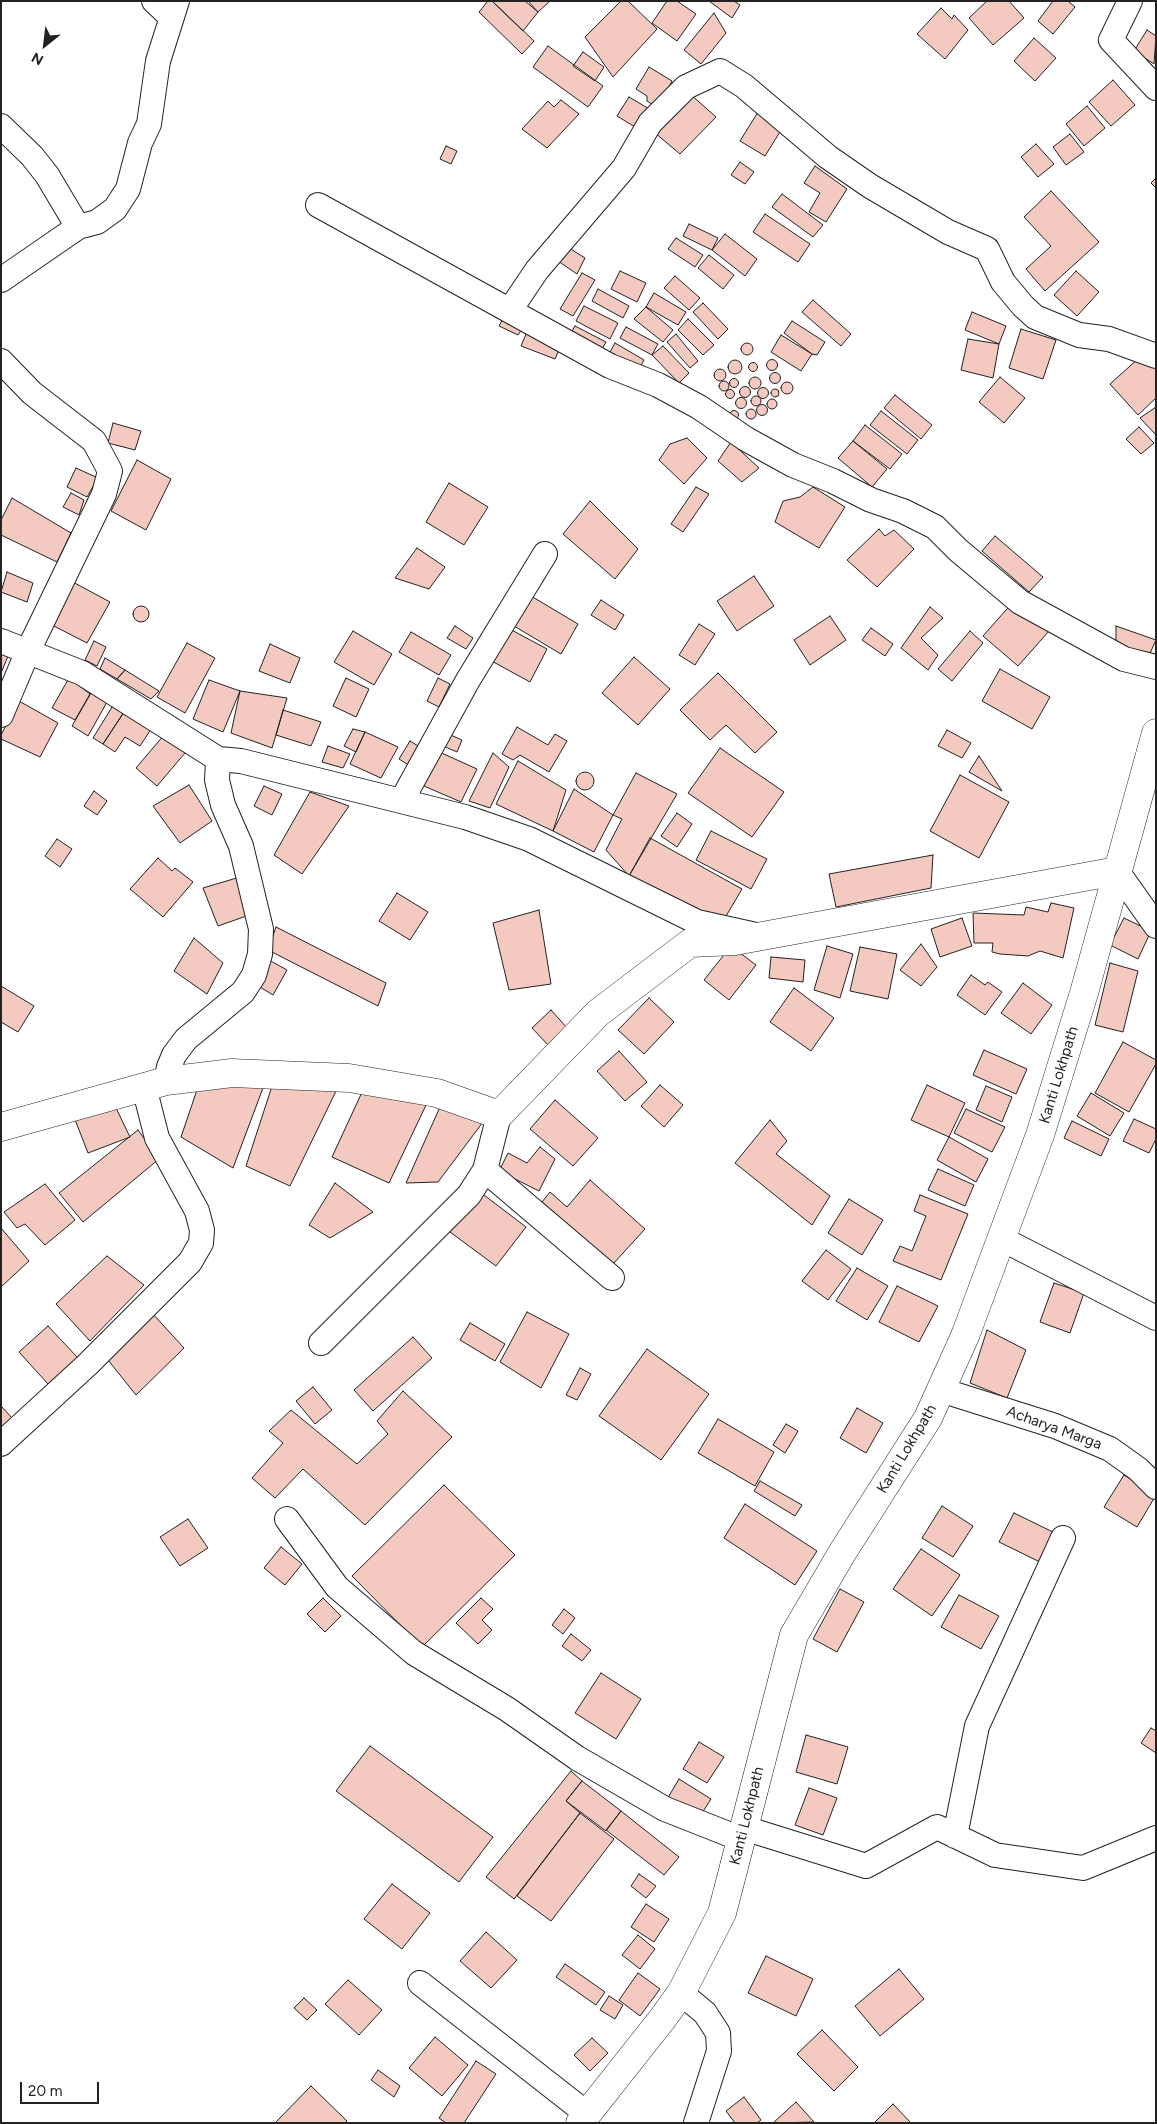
<!DOCTYPE html>
<html>
<head>
<meta charset="utf-8">
<style>
	body { margin:0 }
	#map { position:relative; width:1157px; height:2124px; overflow:hidden; background:#fff; font-family:Figtree,sans-serif }
	canvas { display:block }
	.frame { position:absolute; inset:0; border:2px solid #222; pointer-events:none }
	.north { position:absolute; left:20px; top:20px; width:50px; height:50px; -webkit-text-stroke:4px #fff; paint-order:stroke; rotate:209deg; font-size:14px; font-weight:700; line-height:20px; text-align:center; color:#222 }
	.north::after { content:''; display:block; margin:auto; width:18px; height:22px; background:#222; clip-path:polygon(50% 0,100% 100%,50% 72%,0 100%) }
	.scale { position:absolute; left:20px; top:2082px; width:79px; height:22px; box-sizing:border-box; border:2px solid #222; border-top:0; padding-left:6px; font-size:15px; line-height:18px; white-space:nowrap; color:#222; -webkit-text-stroke:4px #fff; paint-order:stroke }
</style>
</head>
<body>
<div id="map">
<canvas width="1157" height="2124"></canvas>
<div class="frame"></div>
<div class="north">N</div>
<div class="scale">20 m</div>
</div>
<script>
const ctx = document.querySelector('canvas').getContext('2d');
ctx.lineJoin = 'round';
function fillPath(path, color) { ctx.fillStyle = color; ctx.fill(path, 'evenodd'); }
const poly = rows => new Path2D(rows.map(r => 'M' + r).join(''));
function stroke(path, color, width, dash) { ctx.strokeStyle = color; ctx.lineWidth = width; ctx.lineCap = dash ? 'butt' : 'round'; ctx.setLineDash(dash || []); ctx.stroke(path); }
function label(font, color, halo, rows, align = 'center') {
  ctx.font = font + ' Figtree,sans-serif'; ctx.lineWidth = 4; ctx.setLineDash([]); ctx.textBaseline = 'middle'; ctx.strokeStyle = halo; ctx.fillStyle = color; for (const [text, x, y, turn = 0] of rows) {
    ctx.save(); ctx.translate(x, y); ctx.rotate((+turn || 0) * Math.PI / 180); ctx.textAlign = isNaN(turn) ? turn : align; if (halo) ctx.strokeText(text, 0, 0); ctx.fillText(text, 0, 0); ctx.restore();
  }
}
const building = poly([
	[488,1,492,1,534,41,522,54,479,12,488,1],
	[492,1,525,1,538,12,523,31,492,1],
	[528,1,550,1,538,12,528,1],
	[621,1,628,1,657,29,613,77,585,37,621,1],
	[667,1,677,1,696,14,677,41,652,23,667,1],
	[709,1,734,1,740,5,732,18,709,1],
	[987,1,1009,1,1024,18,993,45,969,18,987,1],
	[1053,1,1068,1,1075,7,1053,34,1038,21,1053,1],
	[941,8,952,19,954,15,968,30,945,59,917,34,941,8],
	[714,13,726,33,701,64,684,50,714,13],
	[1147,30,1156,36,1154,64,1134,51,1147,30],
	[1034,38,1056,58,1035,81,1014,61,1034,38],
	[548,46,603,86,588,107,533,67,548,46],
	[583,52,604,67,595,81,573,66,583,52],
	[649,67,672,81,669,87,674,90,662,111,647,101,647,96,636,89,649,67],
	[1113,80,1135,105,1111,126,1089,102,1113,80],
	[689,93,716,117,680,154,654,132,689,93],
	[629,97,651,110,640,130,617,116,629,97],
	[561,100,579,114,547,148,522,129,548,101,554,107,561,100],
	[1087,106,1105,128,1084,146,1066,124,1087,106],
	[758,112,783,127,765,156,740,141,758,112],
	[1070,134,1084,152,1066,165,1053,147,1070,134],
	[1036,144,1054,164,1038,177,1021,157,1036,144],
	[446,146,457,151,451,164,440,159,446,146],
	[740,162,754,172,745,184,731,175,740,162],
	[815,166,847,189,826,222,809,212,820,193,804,183,815,166],
	[1156,178,1156,188,1151,183,1156,178],
	[1051,191,1099,242,1045,291,1026,269,1051,246,1024,217,1051,191],
	[782,194,823,225,813,237,772,207,782,194],
	[765,214,810,244,798,262,753,232,765,214],
	[689,224,718,238,712,250,683,236,689,224],
	[725,234,757,259,745,276,712,250,725,234],
	[676,238,703,255,695,267,668,249,676,238],
	[566,246,585,258,577,274,558,261,566,246],
	[709,255,734,275,723,289,698,268,709,255],
	[620,271,646,283,637,302,611,289,620,271],
	[1076,271,1099,292,1077,316,1054,295,1076,271],
	[582,273,595,280,573,316,560,309,582,273],
	[675,276,700,298,689,310,664,288,675,276],
	[598,289,629,306,623,318,592,301,598,289],
	[654,293,686,312,678,325,646,307,654,293],
	[813,300,851,334,841,346,802,312,813,300],
	[703,303,728,329,718,339,693,312,703,303],
	[584,306,618,323,610,339,576,321,584,306],
	[646,307,673,330,663,342,634,319,646,307],
	[972,312,1006,326,999,344,965,330,972,312],
	[505,315,524,326,518,335,499,326,505,315],
	[688,319,714,345,703,355,678,330,688,319],
	[792,321,825,342,817,355,812,354,784,333,792,321],
	[575,326,606,342,598,356,567,339,575,326],
	[626,327,658,344,652,355,620,338,626,327],
	[1021,329,1056,340,1043,379,1009,368,1021,329],
	[527,332,561,345,555,359,521,346,527,332],
	[676,334,698,361,690,368,667,342,676,334],
	[781,335,812,354,801,371,771,352,781,335],
	[968,339,999,344,993,378,961,370,968,339],
	[615,343,644,360,637,373,608,356,615,343],
	'741 349a6 6 0 1 1 12 0a6 6 0 1 1-12 0Z',
	[663,346,689,373,679,383,652,355,663,346],
	[1139,358,1156,364,1156,398,1138,415,1110,384,1139,358],
	'766.5 365a5.5 5.5 0 1 1 11 0a5.5 5.5 0 1 1-11 0Z',
	'728 367a7 7 0 1 1 14 0a7 7 0 1 1-14 0Z',
	'748.5 367a4.5 4.5 0 1 1 9 0a4.5 4.5 0 1 1-9 0Z',
	'714 375a6 6 0 1 1 12 0a6 6 0 1 1-12 0Z',
	'769.5 378a5.5 5.5 0 1 1 11 0a5.5 5.5 0 1 1-11 0Z',
	'749 383a6 6 0 1 1 12 0a6 6 0 1 1-12 0Z',
	[1000,377,1025,398,1004,423,979,402,1000,377],
	'729.5 383a4.5 4.5 0 1 1 9 0a4.5 4.5 0 1 1-9 0Z',
	'719 386a5 5 0 1 1 10 0a5 5 0 1 1-10 0Z',
	'781 388a6 6 0 1 1 12 0a6 6 0 1 1-12 0Z',
	'739.5 392a5.5 5.5 0 1 1 11 0a5.5 5.5 0 1 1-11 0Z',
	'757.5 393a5.5 5.5 0 1 1 11 0a5.5 5.5 0 1 1-11 0Z',
	'771 393a4 4 0 1 1 8 0a4 4 0 1 1-8 0Z',
	'725.5 394a4.5 4.5 0 1 1 9 0a4.5 4.5 0 1 1-9 0Z',
	[895,395,932,425,921,439,884,408,895,395],
	'751 401a5 5 0 1 1 10 0a5 5 0 1 1-10 0Z',
	'735.5 403a5.5 5.5 0 1 1 11 0a5.5 5.5 0 1 1-11 0Z',
	'767 404a5 5 0 1 1 10 0a5 5 0 1 1-10 0Z',
	'756.5 410a5.5 5.5 0 1 1 11 0a5.5 5.5 0 1 1-11 0Z',
	[1156,407,1156,435,1140,418,1156,407],
	'746 414a5 5 0 1 1 10 0a5 5 0 1 1-10 0Z',
	'729.5 415a4.5 4.5 0 1 1 9 0a4.5 4.5 0 1 1-9 0Z',
	[881,411,918,440,907,454,870,425,881,411],
	[113,423,141,431,135,450,108,443,113,423],
	[865,425,902,454,890,469,853,441,865,425],
	[1139,427,1154,443,1141,454,1126,439,1139,427],
	[687,438,707,458,684,484,659,460,670,444,687,438],
	[853,441,887,469,872,487,838,458,853,441],
	[731,442,759,468,742,482,718,461,731,442],
	[137,460,171,479,146,530,111,511,137,460],
	[76,468,98,478,87,497,67,487,76,468],
	[449,483,488,507,464,545,426,522,449,483],
	[696,487,709,494,683,532,671,524,696,487],
	[813,487,845,507,819,548,775,522,783,501,800,497,813,487],
	[71,493,84,500,79,515,63,507,71,493],
	[12,498,71,533,57,562,1,535,1,520,12,498],
	[590,501,638,549,615,579,563,534,590,501],
	[879,529,885,536,894,530,914,549,877,587,847,560,879,529],
	[995,536,1043,577,1029,592,982,551,995,536],
	[417,548,445,567,429,589,395,578,417,548],
	[7,572,33,583,27,602,1,592,7,572],
	[754,576,774,606,737,631,717,601,754,576],
	[71,581,110,602,87,643,50,624,71,581],
	[531,596,578,624,561,654,514,626,531,596],
	[601,600,624,615,615,630,591,615,601,600],
	[1014,601,1049,631,1018,666,983,636,1014,601],
	'133 614a8 8 0 1 1 16 0a8 8 0 1 1-16 0Z',
	[930,607,943,618,921,638,938,655,928,670,901,648,930,607],
	[830,616,846,640,810,665,794,640,830,616],
	[699,624,715,634,695,665,679,655,699,624],
	[455,626,473,638,466,649,447,638,455,626],
	[1116,626,1156,640,1147,660,1116,645,1116,626],
	[506,627,547,649,530,682,488,659,506,627],
	[871,628,893,644,885,656,862,640,871,628],
	[353,631,392,654,374,685,334,662,353,631],
	[970,631,983,643,952,681,938,669,970,631],
	[411,632,451,655,439,675,399,652,411,632],
	[94,641,106,647,97,666,85,660,94,641],
	[187,643,215,658,185,713,157,697,187,643],
	[270,644,300,658,290,683,259,671,270,644],
	[1,646,11,649,1,673,1,646],
	[634,657,670,689,638,725,602,693,634,657],
	[105,658,125,670,117,679,100,669,105,658],
	[1000,669,1050,697,1032,729,982,701,1000,669],
	[125,670,159,691,151,699,117,679,125,670],
	[718,673,777,732,755,753,726,725,710,740,680,710,718,673],
	[69,678,90,694,75,720,52,708,69,678],
	[346,678,369,689,356,717,333,706,346,678],
	[438,678,450,684,439,707,427,701,438,678],
	[209,680,240,691,223,732,193,719,209,680],
	[95,686,111,695,88,736,72,726,95,686],
	[240,691,287,698,272,748,231,733,240,691],
	[117,699,128,706,103,744,93,738,117,699],
	[19,701,58,723,40,757,1,739,1,735,19,701],
	[128,706,155,723,140,746,125,737,115,752,103,744,128,706],
	[283,710,321,722,311,746,276,735,283,710],
	[517,727,548,745,555,734,567,741,549,772,520,755,513,760,502,754,517,727],
	[353,729,365,732,356,752,344,746,353,729],
	[947,730,971,743,962,758,938,746,947,730],
	[365,732,398,747,381,778,350,764,365,732],
	[446,733,462,740,457,752,441,745,446,733],
	[164,735,185,753,157,786,136,768,164,735],
	[410,741,423,749,413,768,399,759,410,741],
	[328,746,350,754,343,768,322,762,328,746],
	[720,748,784,792,752,837,688,793,720,748],
	[435,750,477,769,461,802,417,783,435,750],
	[493,753,509,767,490,808,469,801,493,753],
	[979,756,1002,791,969,772,979,756],
	[518,761,566,790,553,831,496,804,518,761],
	'576 781a9 9 0 1 1 18 0a9 9 0 1 1-18 0Z',
	[636,773,677,794,629,876,606,850,622,819,613,815,636,773],
	[960,775,1009,802,979,858,930,831,960,775],
	[189,785,212,821,180,843,153,806,189,785],
	[264,786,282,794,272,815,254,806,264,786],
	[574,789,613,815,594,852,553,831,574,789],
	[94,791,107,801,97,815,84,806,94,791],
	[310,792,349,806,302,874,274,855,310,792],
	[677,813,692,824,677,847,661,836,677,813],
	[711,831,767,859,751,889,696,860,711,831],
	[650,838,742,889,722,923,629,876,650,838],
	[57,839,72,849,60,867,45,856,57,839],
	[933,855,931,888,836,907,829,874,933,855],
	[158,858,172,871,175,868,193,882,163,917,130,889,158,858],
	[240,877,252,914,218,926,203,888,240,877],
	[397,893,428,912,410,940,379,921,397,893],
	[1051,903,1074,908,1063,958,1040,951,1028,956,1000,954,992,952,993,943,974,943,973,913,1024,915,1026,907,1048,912,1051,903],
	[539,910,551,984,509,990,493,923,539,910],
	[962,918,972,946,940,957,931,929,962,918],
	[1124,918,1151,931,1138,959,1110,945,1124,918],
	[276,927,386,983,378,1006,268,950,276,927],
	[194,938,223,963,207,994,174,971,194,938],
	[921,944,937,967,921,986,900,970,921,944],
	[731,946,756,965,729,1000,704,980,731,946],
	[827,946,853,954,840,998,814,990,827,946],
	[860,947,897,954,888,999,850,991,860,947],
	[771,957,805,960,803,982,769,978,771,957],
	[269,960,287,970,273,995,255,984,269,960],
	[1110,963,1138,971,1123,1032,1095,1025,1110,963],
	[971,975,985,985,988,982,1002,992,985,1015,957,995,971,975],
	[1023,983,1052,1005,1031,1034,1001,1013,1023,983],
	[1,986,34,1006,18,1032,1,1022,1,986],
	[794,988,834,1018,811,1051,770,1022,794,988],
	[649,998,674,1022,644,1054,618,1030,649,998],
	[551,1010,568,1029,549,1046,532,1028,551,1010],
	[1123,1042,1156,1060,1156,1064,1129,1112,1095,1093,1123,1042],
	[984,1050,1027,1069,1016,1094,973,1075,984,1050],
	[619,1051,647,1082,625,1101,597,1071,619,1051],
	[266,1080,233,1168,181,1137,200,1081,266,1080],
	[274,1080,337,1089,290,1186,246,1166,274,1080],
	[660,1085,683,1105,664,1127,641,1106,660,1085],
	[927,1085,965,1103,949,1137,911,1120,927,1085],
	[986,1086,1012,1097,1002,1122,976,1110,986,1086],
	[363,1090,427,1103,389,1183,332,1157,363,1090],
	[1091,1093,1124,1113,1110,1136,1077,1116,1091,1093],
	[555,1100,598,1138,573,1166,530,1129,555,1100],
	[115,1106,130,1137,88,1153,74,1117,115,1106],
	[440,1107,483,1122,438,1182,406,1183,440,1107],
	[966,1109,1005,1127,992,1152,954,1133,966,1109],
	[1134,1119,1156,1129,1156,1139,1149,1153,1123,1141,1134,1119],
	[770,1120,787,1141,776,1154,830,1196,812,1225,735,1163,770,1120],
	[1072,1121,1109,1139,1101,1156,1064,1138,1072,1121],
	[138,1130,159,1159,83,1222,59,1193,138,1130],
	[949,1137,988,1159,976,1182,937,1160,949,1137],
	[540,1147,555,1159,539,1191,499,1171,508,1153,527,1163,540,1147],
	[938,1169,974,1185,965,1206,928,1190,938,1169],
	[590,1180,645,1229,613,1264,542,1202,550,1192,567,1207,590,1180],
	[335,1183,373,1212,330,1238,309,1225,335,1183],
	[45,1184,75,1220,45,1245,25,1224,17,1228,4,1212,45,1184],
	[480,1192,526,1227,496,1266,450,1232,480,1192],
	[920,1195,968,1214,941,1280,893,1261,900,1246,912,1251,926,1216,914,1211,920,1195],
	[849,1199,883,1220,862,1255,828,1233,849,1199],
	[1,1228,29,1261,1,1287,1,1228],
	[826,1250,851,1269,828,1300,802,1281,826,1250],
	[107,1256,144,1285,90,1341,56,1304,107,1256],
	[857,1268,888,1286,867,1320,836,1301,857,1268],
	[1054,1283,1084,1293,1070,1333,1040,1322,1054,1283],
	[897,1286,938,1306,919,1342,879,1322,897,1286],
	[527,1312,569,1334,541,1388,500,1362,527,1312],
	[152,1313,184,1348,136,1395,104,1355,152,1313],
	[470,1323,505,1344,495,1361,460,1340,470,1323],
	[48,1326,78,1358,48,1384,19,1352,48,1326],
	[987,1330,1026,1350,1007,1398,970,1383,987,1330],
	[413,1337,432,1358,373,1411,354,1390,413,1337],
	[647,1349,709,1394,661,1460,599,1416,647,1349],
	[580,1368,591,1374,577,1400,566,1395,580,1368],
	[313,1387,332,1410,315,1424,296,1401,313,1387],
	[403,1391,452,1437,365,1525,303,1469,275,1498,252,1478,283,1443,269,1431,291,1410,357,1464,388,1434,377,1421,403,1391],
	[1,1406,13,1419,1,1428,1,1406],
	[857,1408,883,1423,866,1453,840,1438,857,1408],
	[718,1419,774,1452,755,1486,698,1453,718,1419],
	[786,1424,798,1431,785,1453,773,1445,786,1424],
	[1124,1475,1156,1495,1137,1527,1104,1507,1124,1475],
	[760,1481,802,1505,795,1516,754,1491,760,1481],
	[444,1485,515,1555,422,1647,352,1576,444,1485],
	[745,1504,817,1551,795,1585,724,1538,745,1504],
	[942,1506,973,1526,953,1557,922,1538,942,1506],
	[1014,1513,1057,1534,1042,1563,999,1542,1014,1513],
	[188,1519,208,1548,180,1566,160,1537,188,1519],
	[281,1547,302,1564,285,1585,264,1568,281,1547],
	[921,1549,960,1575,932,1616,893,1589,921,1549],
	[840,1589,864,1602,837,1652,813,1639,840,1589],
	[959,1595,999,1616,981,1649,941,1627,959,1595],
	[323,1598,341,1616,325,1632,307,1614,323,1598],
	[481,1598,493,1609,482,1620,492,1630,478,1644,456,1623,481,1598],
	[564,1609,575,1618,563,1634,552,1625,564,1609],
	[571,1634,591,1650,582,1661,562,1646,571,1634],
	[601,1673,641,1699,616,1739,575,1713,601,1673],
	[1151,1728,1156,1731,1156,1753,1141,1743,1151,1728],
	[806,1735,848,1747,837,1784,796,1772,806,1735],
	[699,1742,724,1757,707,1783,683,1769,699,1742],
	[370,1746,493,1837,459,1882,336,1791,370,1746],
	[571,1771,582,1781,566,1801,580,1813,514,1899,486,1877,571,1771],
	[679,1779,711,1799,697,1821,666,1801,679,1779],
	[582,1781,621,1811,606,1831,566,1801,582,1781],
	[809,1788,837,1798,823,1835,795,1825,809,1788],
	[621,1811,679,1857,664,1875,606,1830,621,1811],
	[580,1813,614,1839,551,1921,517,1896,580,1813],
	[639,1874,656,1886,646,1898,631,1886,639,1874],
	[392,1884,430,1913,402,1949,364,1919,392,1884],
	[646,1904,669,1919,654,1942,631,1927,646,1904],
	[486,1932,517,1960,491,1988,460,1961,486,1932],
	[638,1935,655,1949,640,1969,622,1955,638,1935],
	[766,1956,813,1979,796,2016,748,1993,766,1956],
	[565,1964,605,1992,596,2005,556,1977,565,1964],
	[899,1969,924,1999,880,2036,855,2006,899,1969],
	[638,1973,660,1989,640,2016,619,2000,638,1973],
	[348,1980,382,2010,359,2035,325,2004,348,1980],
	[609,1996,623,2005,615,2019,600,2010,609,1996],
	[304,1998,317,2010,307,2020,294,2008,304,1998],
	[822,2030,858,2067,834,2091,797,2054,822,2030],
	[435,2037,468,2065,442,2096,409,2068,435,2037],
	[592,2038,608,2053,590,2071,574,2055,592,2038],
	[476,2061,496,2074,464,2123,446,2123,439,2118,476,2061],
	[378,2070,400,2086,394,2097,371,2080,378,2070],
	[311,2086,347,2121,345,2123,275,2123,311,2086],
	[744,2097,761,2120,757,2123,735,2123,726,2111,744,2097],
	[796,2102,814,2122,773,2123,796,2102],
	[893,2104,911,2123,874,2123,893,2104]
]);
fillPath(building, '#f3c9c0');
stroke(building, '#222', 1);
const minor = poly([
	[154,1,171,17],
	[1130,1,1111,40,1156,88],
	[1,126,32,156,47,175,78,227],
	[318,205,610,366,658,385,699,407,746,439,793,465,833,481,871,500,903,511,935,527,958,550,1020,602,1124,659,1156,667],
	[1,280,78,227,97,222,115,209,128,189,140,143,149,124,158,61,177,1],
	[510,310,537,270,624,168,650,123,686,87,720,71,744,86,828,157,870,186,948,232,987,249,1003,282,1023,306,1035,317,1079,335,1109,339,1156,356],
	[1,361,32,393,94,441,110,471,104,494,28,651,1,715],
	[1,641,82,673,218,759,217,780,223,805,241,846,261,929,260,954,254,975,243,992,186,1039,174,1055,169,1067,166,1081],
	[218,759,241,761,465,817,529,839,697,922,756,935],
	[402,800,468,680,545,554],
	[1117,871,1156,926],
	[485,1170,612,1278],
	[1002,1239,1156,1318],
	[321,1343,469,1195,485,1170,499,1115],
	[941,1390,1055,1426,1110,1449,1138,1469,1156,1487],
	[1,1444,87,1365,190,1262,201,1243,202,1230,197,1211,157,1138,144,1087],
	[287,1519,337,1587,414,1653,507,1709,577,1758,665,1809,741,1839],
	[744,1828,866,1866,937,1827,995,1855,1083,1868,1156,1838],
	[955,1836,977,1726,1063,1538],
	[420,1983,586,2113],
	[681,1993,705,2013,718,2033,719,2051,696,2123]
]);
const secondary = poly([
	[1,1127,166,1081,232,1073,349,1078,437,1093,499,1115,598,1013,690,943,735,941,1117,871]
]);
const primary = poly([
	[580,2123,663,2018,681,1993,722,1913,794,1635,842,1553,928,1418,965,1336,1040,1135,1084,993,1156,733]
]);
stroke(minor, '#222', 26);
stroke(secondary, '#222', 29);
stroke(primary, '#222', 29);
stroke(minor, '#fff', 24);
stroke(secondary, '#fff', 28);
stroke(primary, '#fff', 28);
label('15px', '#222', '#fff', [
	["Kanti Lokhpath",1059,1075,-73],
	["Acharya Marga",1054,1428,20],
	["Kanti Lokhpath",907,1449,-59],
	["Kanti Lokhpath",747,1816,-76]
]);
</script>
</body>
</html>
